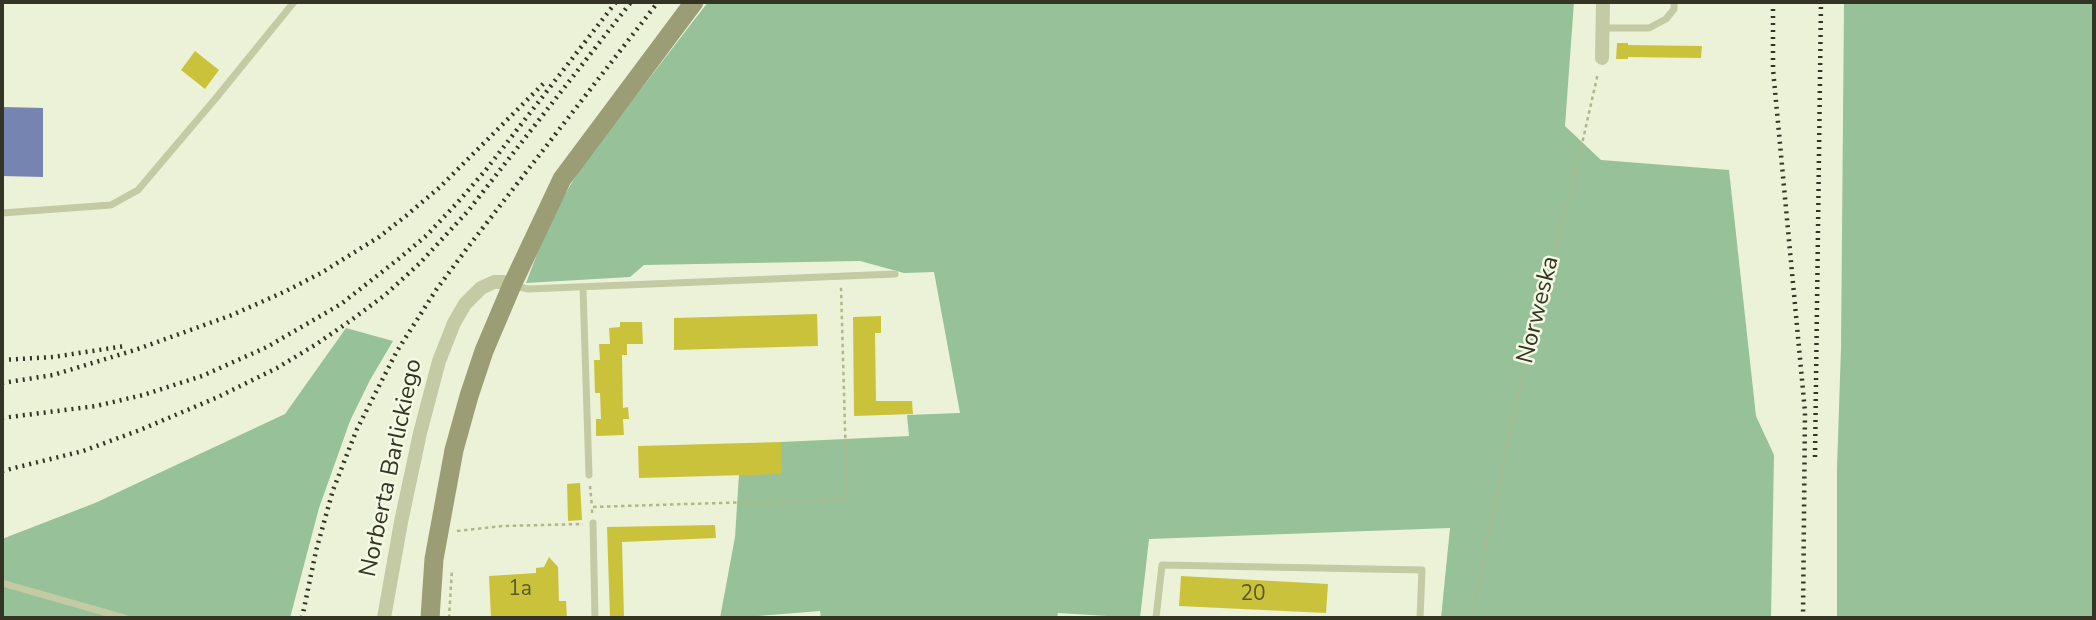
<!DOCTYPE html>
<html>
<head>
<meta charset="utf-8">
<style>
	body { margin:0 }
	#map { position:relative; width:2096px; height:620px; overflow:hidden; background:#ecf2d7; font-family:"Nunito Sans",sans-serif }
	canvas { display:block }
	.frame { position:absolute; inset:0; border:4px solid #343425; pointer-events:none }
</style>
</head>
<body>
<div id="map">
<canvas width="2096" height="620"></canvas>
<div class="frame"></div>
</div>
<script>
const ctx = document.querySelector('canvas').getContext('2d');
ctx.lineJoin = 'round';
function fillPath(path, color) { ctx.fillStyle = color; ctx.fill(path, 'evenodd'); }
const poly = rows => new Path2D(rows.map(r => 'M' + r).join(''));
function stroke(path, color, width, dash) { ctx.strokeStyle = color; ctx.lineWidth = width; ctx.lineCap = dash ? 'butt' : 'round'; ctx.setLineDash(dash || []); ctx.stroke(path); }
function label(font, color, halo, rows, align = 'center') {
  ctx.font = font + ' "Nunito Sans",sans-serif'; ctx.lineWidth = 5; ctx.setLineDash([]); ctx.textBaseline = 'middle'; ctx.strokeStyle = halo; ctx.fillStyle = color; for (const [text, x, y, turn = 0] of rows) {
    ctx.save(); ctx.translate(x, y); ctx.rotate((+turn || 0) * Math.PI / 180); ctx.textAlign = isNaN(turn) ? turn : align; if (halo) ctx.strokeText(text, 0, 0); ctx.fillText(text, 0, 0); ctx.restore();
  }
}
fillPath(poly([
	[708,2,1574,2,1565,126,1601,160,1729,170,1756,416,1774,455,1771,618,1441,618,1450,528,1149,539,1140,618,1058,613,1057,618,821,618,820,611,758,616,758,618,720,618,735,537,739,475,781,473,781,442,909,436,907,415,960,413,934,272,904,273,860,261,644,265,630,277,526,283,550,220,581,167],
	[1844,2,2094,2,2094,618,1837,618,1837,468,1841,348],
	[346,328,393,341,370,380,350,421,319,508,290,618,2,618,2,539,95,503,285,414]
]), '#97c198');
fillPath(poly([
	[2,107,43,108,43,177,2,176]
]), '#7584b0');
fillPath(poly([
	[1617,43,1628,43,1628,45,1702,46,1701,58,1628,57,1628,59,1616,59],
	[195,51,219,70,205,89,181,70],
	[817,314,818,346,674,350,674,318],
	[881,316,881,333,875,333,876,401,912,401,913,414,854,416,853,317],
	[620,322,642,322,643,344,627,344,627,355,622,355,623,408,628,407,629,419,623,419,624,435,596,436,596,419,601,419,600,393,595,393,594,360,600,360,599,344,610,344,609,328,620,327],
	[781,442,782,474,639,478,638,446],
	[580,483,582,520,568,521,567,484],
	[715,525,716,538,622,542,624,618,610,618,607,527],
	[549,557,558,567,559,601,566,601,567,618,491,618,489,576,536,573,536,568,544,567],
	[1181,576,1328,584,1326,613,1179,606]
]), '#cbc23c');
stroke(poly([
	[590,486,592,507],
	[592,513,592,507,847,499,841,287],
	[457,531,503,526,583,524],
	[449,618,452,569],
	[1471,618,1517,399,1577,166,1598,73]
]), '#b0b68d', 2.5, [3.5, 3.5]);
stroke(poly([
	[1602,28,1649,28,1666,19,1674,9,1674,2],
	[2,213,111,205,138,190,216,98,294,2],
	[515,286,528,289,895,274],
	[583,288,589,475],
	[593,523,595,618],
	[2,583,125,618],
	[1156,618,1162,565,1422,570,1420,618]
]), '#c4caa3', 7);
stroke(poly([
	[1602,58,1603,2],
	[384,618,401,522,420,433,439,361,454,323,465,304,481,288,494,282,503,282,512,285]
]), '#c4caa3', 14);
stroke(poly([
	[430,618,434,559,454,450,469,396,484,351,512,285,562,179,694,2]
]), '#9b9d74', 19);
stroke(poly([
	[1773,2,1773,69,1805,412,1803,618],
	[2,360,53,357,125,346],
	[2,383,53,375,135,350,232,315,286,291,321,273,379,237,407,215,440,187,544,83],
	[2,418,96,406,143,395,202,376,267,347,341,304,401,257,427,235,457,203,485,171,616,2],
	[1815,457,1821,2],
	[2,471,83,451,140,430,218,397,277,368,315,345,350,321,385,295,420,263,468,211,631,2],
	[302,618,316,551,333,490,357,429,397,351,436,290,468,247,658,2]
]), '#343425', 4.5, [2, 5]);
label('21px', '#5a582b', null, [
	["1a",520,590],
	["20",1253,595]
]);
label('24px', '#343425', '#f4f9e3', [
	["Norweska",1539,310,-76],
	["Norberta Barlickiego",392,468,-78]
]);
</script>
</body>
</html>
